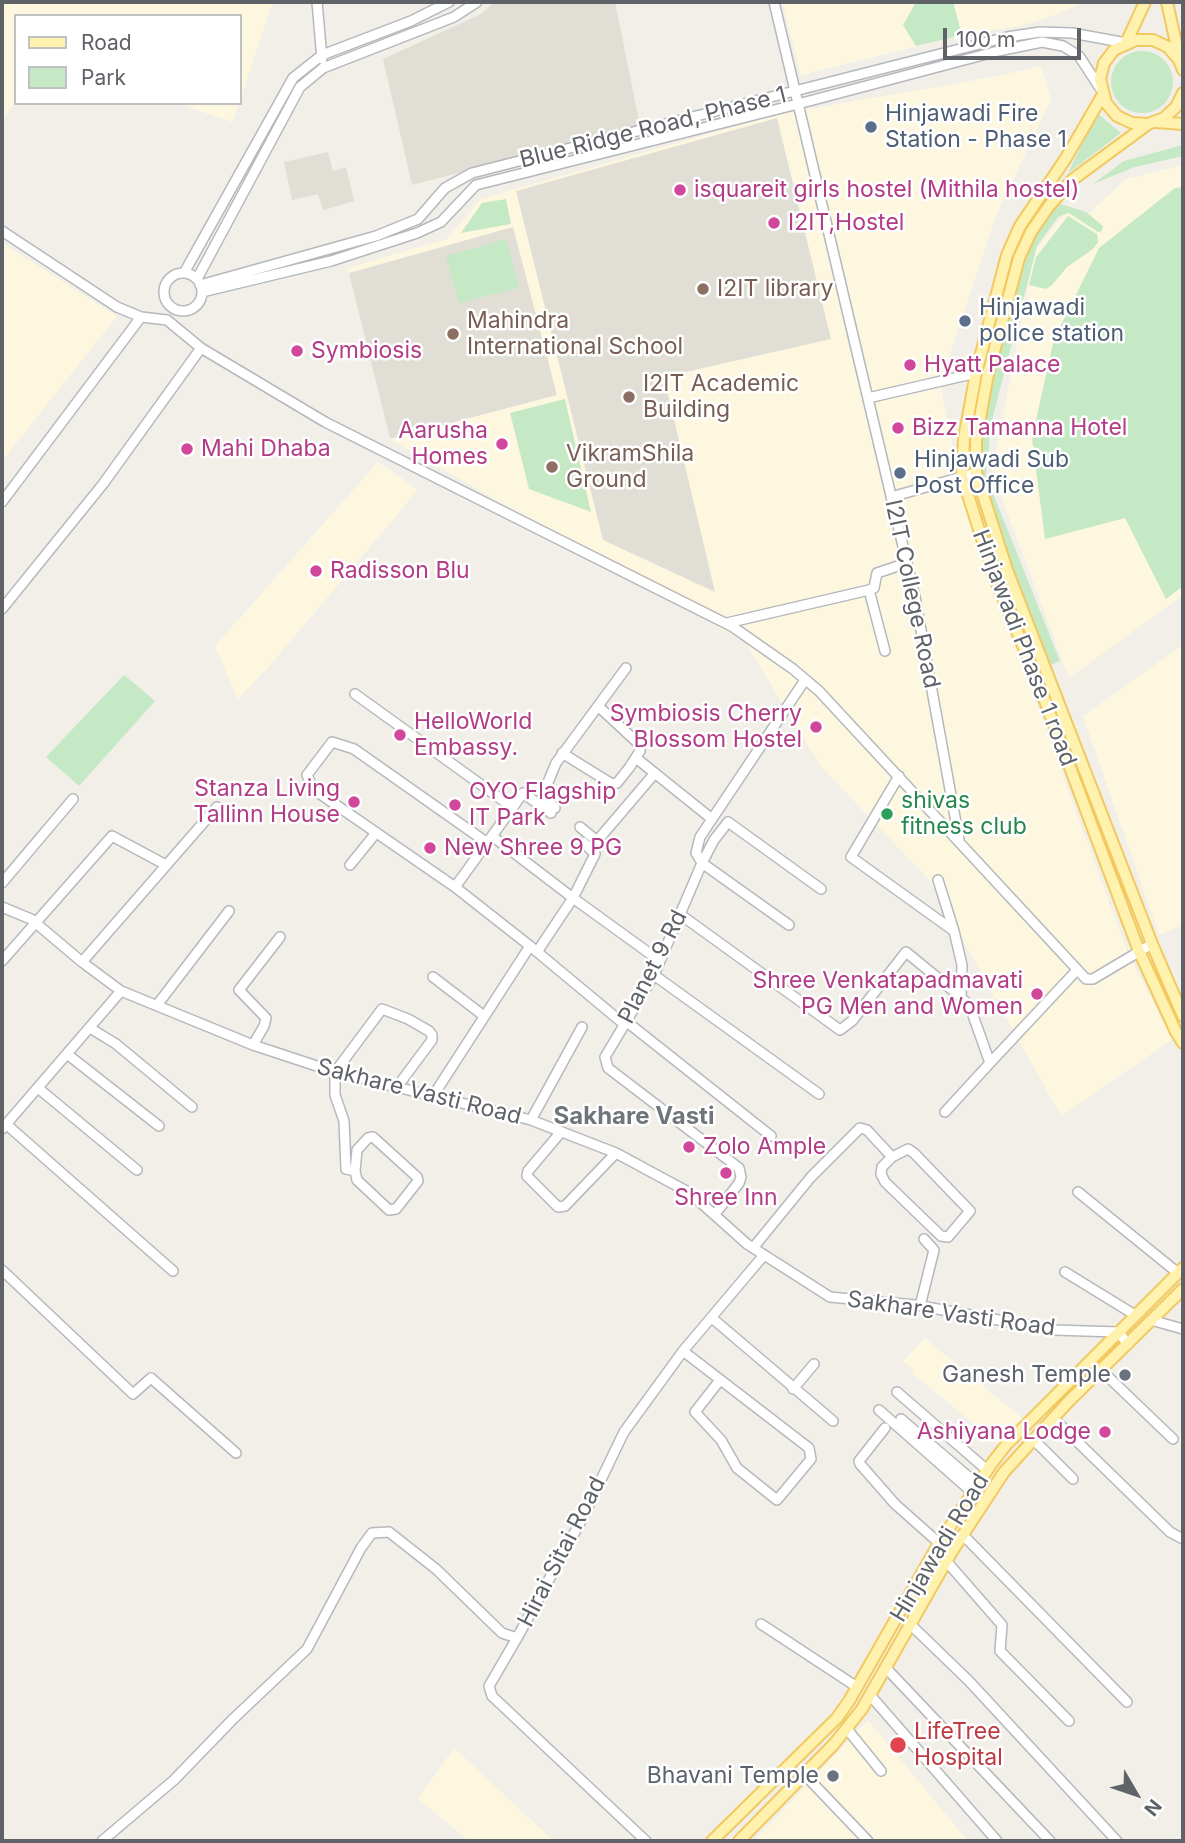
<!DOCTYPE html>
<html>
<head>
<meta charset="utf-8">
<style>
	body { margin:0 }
	#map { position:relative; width:1185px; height:1843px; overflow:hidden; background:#f1efe8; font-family:Inter,sans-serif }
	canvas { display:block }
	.frame { position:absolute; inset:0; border:4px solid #5f6368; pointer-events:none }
	.legend { position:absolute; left:14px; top:14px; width:228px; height:91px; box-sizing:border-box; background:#fff; border:2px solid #bfc1c3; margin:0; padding:9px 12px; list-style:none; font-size:21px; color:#5f6368 }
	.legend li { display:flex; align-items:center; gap:14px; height:35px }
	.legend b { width:35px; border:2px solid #bfc1c3 }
	.north { position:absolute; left:1101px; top:1759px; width:70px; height:70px; -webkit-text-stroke:5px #fff; paint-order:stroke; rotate:129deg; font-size:19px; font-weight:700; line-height:28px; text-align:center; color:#5f6368 }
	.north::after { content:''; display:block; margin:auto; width:24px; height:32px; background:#5f6368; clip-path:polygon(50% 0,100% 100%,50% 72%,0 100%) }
	.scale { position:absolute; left:943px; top:28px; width:138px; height:32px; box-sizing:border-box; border:4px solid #5f6368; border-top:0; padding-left:9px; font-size:21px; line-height:24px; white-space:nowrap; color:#5f6368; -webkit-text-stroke:5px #fff; paint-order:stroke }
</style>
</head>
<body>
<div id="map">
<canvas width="1185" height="1843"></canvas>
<div class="frame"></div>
<ul class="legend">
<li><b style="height:9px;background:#fff2af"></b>Road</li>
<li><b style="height:19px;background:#c5e8c5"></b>Park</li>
</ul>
<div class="north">N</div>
<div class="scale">100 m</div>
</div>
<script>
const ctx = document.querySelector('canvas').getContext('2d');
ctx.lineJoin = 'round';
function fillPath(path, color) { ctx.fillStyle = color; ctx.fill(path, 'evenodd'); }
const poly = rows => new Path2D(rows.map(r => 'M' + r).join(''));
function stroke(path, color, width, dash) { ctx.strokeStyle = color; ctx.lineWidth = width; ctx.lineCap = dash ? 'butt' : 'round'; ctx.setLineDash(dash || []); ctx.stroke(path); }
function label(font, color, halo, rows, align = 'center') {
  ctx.font = font + ' Inter,sans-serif'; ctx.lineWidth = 5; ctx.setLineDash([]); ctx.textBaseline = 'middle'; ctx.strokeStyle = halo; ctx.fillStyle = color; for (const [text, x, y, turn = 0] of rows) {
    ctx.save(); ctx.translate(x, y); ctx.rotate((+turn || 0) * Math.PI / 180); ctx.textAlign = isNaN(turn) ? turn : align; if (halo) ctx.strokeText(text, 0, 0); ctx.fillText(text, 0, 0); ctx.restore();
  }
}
fillPath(poly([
	[2,2,273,2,240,101,240,16,16,16,16,101,2,120],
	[782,2,1085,2,1055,15,1020,26,962,35,801,75],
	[1041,66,1051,99,997,214,940,383,964,505,1128,954,1173,1039,1061,1116,930,881,820,765,746,643,390,439,348,268,447,239,481,199,516,189,776,115,998,76],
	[176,103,239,103,232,122],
	[1183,165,1183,595,1069,678,992,472,1032,267,1037,248,1065,212,1085,217,1126,179],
	[2,243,117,316,2,461],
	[378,462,418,490,272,663,238,699,215,646],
	[1183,645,1183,925,1159,935,1083,716],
	[925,1338,1022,1418,998,1444,912,1373,914,1370,903,1361],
	[868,1720,966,1839,964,1841,754,1841],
	[454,1748,529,1818,554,1841,469,1841,418,1799]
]), '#fef7e0');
fillPath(poly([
	[494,2,615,2,640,126,412,185,383,59,481,14],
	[777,118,831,339,664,377,715,592,603,540,516,191],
	[328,152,333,171,346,167,354,201,323,210,318,194,292,200,284,162],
	[513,227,557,395,390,439,349,273]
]), '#e1ded6');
fillPath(poly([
	[916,2,953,2,962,35,916,46,903,25],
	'1111 82a31 31 0 1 1 62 0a31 31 0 1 1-62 0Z',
	[1097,113,1121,133,1068,173],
	[1183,145,1183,156,1135,167,1093,184,1124,161],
	[1183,187,1183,586,1166,599,1125,518,1045,539,1032,438,1054,339,1099,248,1175,188],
	[506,199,511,224,461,233,482,203],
	[1057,203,1086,212,1103,226,1102,231,1098,232,1069,213,1058,217,1037,246,991,424,986,476,1060,661,1048,666,981,480,979,448,984,416,1025,253],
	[1068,216,1097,234,1098,242,1093,249,1067,267,1051,286,1046,289,1029,285,1036,257],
	[506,239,519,288,459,303,446,256],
	[565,399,591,512,529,489,510,413],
	[124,675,155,701,79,786,46,757]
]), '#c5e8c5');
const minor = poly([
	[317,2,322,59],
	[774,2,915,597,959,839],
	[2,231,117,307,141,317,167,320,201,348,325,422,733,627,793,669,819,691,1086,979,1093,979,1152,944],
	[184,273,293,78,322,55,411,21,449,2],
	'164 292a19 19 0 1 1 38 0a19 19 0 1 1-38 0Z',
	[197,279,300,87,323,68,454,17,477,2],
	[200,285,376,236,418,219,445,188,472,173,1007,37,1040,32,1072,33,1126,43],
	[202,292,331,261,417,233,441,222,476,185,798,104,998,51,1042,42,1063,46,1079,56,1100,88],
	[868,398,976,373],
	[891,497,976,473],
	[2,502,141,317],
	[869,590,885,651],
	[2,609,103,484,201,348],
	[727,623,869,590,874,588,877,573,907,563],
	[355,694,512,807],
	[562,753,612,784,617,783,629,768,640,751,640,745,598,706],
	[636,758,712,819],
	[899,776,851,857,954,931],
	[555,808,542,797,556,763,626,668],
	[580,827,597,841,655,773],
	[492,836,523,793,551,813],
	[583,842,595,854,573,898,660,961],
	[350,865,376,833],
	[938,880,954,931,962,965,961,997],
	[2,883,73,799],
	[455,887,313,789,307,775,332,742,354,749,486,842],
	[2,907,31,919,82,962,121,991,253,1045,335,1072,531,1120,616,1153,690,1193,747,1244,830,1297,915,1305,1054,1330,1118,1332,1128,1344],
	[681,915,840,1030,852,1021,906,952,961,997,970,1007,990,1063,1077,970],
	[789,925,702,863,696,853,700,837,805,680],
	[530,946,455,887,492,836,573,898,537,952],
	[2,961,112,836,166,865],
	[82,962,217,807],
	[654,975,819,1094],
	[433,977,484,1016],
	[157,1005,229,911],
	[627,1022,771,1136],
	[90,1028,116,1044,192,1107],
	[253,1045,264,1026,266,1018,239,990,280,937],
	[67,1054,159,1126],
	[38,1088,137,1170],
	[433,1096,530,946,625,1025],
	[945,1112,990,1063],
	[531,1120,582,1027],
	[6,1124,173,1271],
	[2,1129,121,991],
	[561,1132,528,1171,527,1176,558,1207,565,1206,616,1153],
	[355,1171,357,1150,368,1138,373,1137,417,1177,418,1181,396,1209,389,1210,357,1180,355,1171,346,1169,344,1121,335,1095,335,1072,382,1009,408,1019,429,1031,432,1035,432,1040,397,1087],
	[1078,1192,1178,1273],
	[715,1214,739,1183,741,1177,739,1168,608,1068,605,1057,654,975,702,863,714,840,728,822,821,889],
	[753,1248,811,1177,860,1128,867,1130,892,1157,882,1167,881,1174,885,1182,941,1236,948,1237,970,1211,914,1153,908,1149,892,1157],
	[2,1270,133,1394,151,1378,236,1453],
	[1065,1272,1135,1315],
	[920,1306,934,1250,924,1239],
	[712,1318,833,1421],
	[1151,1320,1183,1329],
	[683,1351,809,1448,811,1459,777,1500,737,1468,721,1440,695,1412,720,1380],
	[1101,1370,1173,1439],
	[793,1389,814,1364],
	[897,1392,987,1470],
	[879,1410,972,1492],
	[1053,1418,1170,1532,1183,1539],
	[901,1419,978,1485],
	[885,1428,859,1461,860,1464,895,1504,939,1543],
	[1033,1439,1073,1479],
	[963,1535,1127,1702],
	[947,1562,1002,1625,1000,1651,1069,1721],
	[761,1624,857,1687],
	[911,1625,969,1681,1117,1841],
	[517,1638,489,1686,492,1696,646,1841],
	[886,1668,1050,1841],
	[870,1695,997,1841],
	[847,1729,881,1771],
	[804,1774,868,1841],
	[102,1841,174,1780,233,1719,307,1649,361,1548,372,1533,389,1532,436,1569,502,1633,517,1638,582,1519,624,1432,683,1351,764,1255]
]);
const major = poly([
	[1167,2,1179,57],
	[1126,43,1145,2],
	[1183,70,1179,60,1168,47,1153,40,1136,40,1114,50,1104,63,1100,79,1106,103,1117,116,1132,123,1148,124,1164,118,1176,107,1183,93],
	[1102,96,1066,158,1020,226,1007,255,976,373,964,439,962,476,993,574,1036,677,1139,951,1176,1032,1183,1043],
	[1156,122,1183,124],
	[1148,124,1072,180,1049,206,1031,232,1019,258,988,374,976,440,976,473,1007,570,1152,944,1183,1016],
	[712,1841,837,1718,849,1701,938,1545,992,1463,1007,1444,1183,1268],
	[739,1841,834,1744,862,1709,951,1553,1004,1472,1068,1402,1183,1289]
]);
stroke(minor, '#b5b8bc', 12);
stroke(major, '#f2c960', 14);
stroke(minor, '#fff', 9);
stroke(major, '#fff2af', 10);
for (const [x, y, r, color] of [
	[871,127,7,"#5c6f8a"],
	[680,190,7,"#d1479c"],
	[774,223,7,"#d1479c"],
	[703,289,7,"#8d6e63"],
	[965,321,7,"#5c6f8a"],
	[453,334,7,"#8d6e63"],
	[297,351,7,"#d1479c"],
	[910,365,7,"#d1479c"],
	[629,397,7,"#8d6e63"],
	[898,428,7,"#d1479c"],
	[502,444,7,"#d1479c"],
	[187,449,7,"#d1479c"],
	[552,467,7,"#8d6e63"],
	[900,473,7,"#5c6f8a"],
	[316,571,7,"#d1479c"],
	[816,727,7,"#d1479c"],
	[400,735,7,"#d1479c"],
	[354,802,7,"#d1479c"],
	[455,805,7,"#d1479c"],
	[887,814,7,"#2e9e5b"],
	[430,848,7,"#d1479c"],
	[1037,994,7,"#d1479c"],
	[689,1147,7,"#d1479c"],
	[726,1173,7,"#d1479c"],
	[1125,1375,7,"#6b7280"],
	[1105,1432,7,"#d1479c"],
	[898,1745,9,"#e0444e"],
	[833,1776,7,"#6b7280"]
]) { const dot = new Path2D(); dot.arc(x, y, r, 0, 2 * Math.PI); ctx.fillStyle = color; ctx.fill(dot); stroke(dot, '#fff', 2.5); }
label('23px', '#4e5e75', '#fff', [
	["Hinjawadi Fire",885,114],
	["Station - Phase 1",885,140],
	["Hinjawadi",979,308],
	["police station",979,334],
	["Hinjawadi Sub",914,460],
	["Post Office",914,486]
], 'left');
label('23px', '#5f6368', '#fff', [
	["Blue Ridge Road, Phase 1",653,128,-14],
	["I2IT College Road",912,594,78],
	["Hinjawadi Phase 1 road",1024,648,69],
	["Planet 9 Rd",653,967,-63],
	["Sakhare Vasti Road",419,1092,14],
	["Sakhare Vasti Road",951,1314,8],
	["Hinjawadi Road",940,1548,-59],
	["Hirai Sitai Road",562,1552,-63]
]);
label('23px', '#b23c85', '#fff', [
	["isquareit girls hostel (Mithila hostel)",694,190],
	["I2IT,Hostel",788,223],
	["Symbiosis",311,351],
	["Hyatt Palace",924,365],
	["Bizz Tamanna Hotel",912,428],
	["Aarusha",488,431,"right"],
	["Homes",488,457,"right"],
	["Mahi Dhaba",201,449],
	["Radisson Blu",330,571],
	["Symbiosis Cherry",802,714,"right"],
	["Blossom Hostel",802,740,"right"],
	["HelloWorld",414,722],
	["Embassy.",414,748],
	["Stanza Living",340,789,"right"],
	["Tallinn House",340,815,"right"],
	["OYO Flagship",469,792],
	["IT Park",469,818],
	["New Shree 9 PG",444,848],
	["Shree Venkatapadmavati",1023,981,"right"],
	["PG Men and Women",1023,1007,"right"],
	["Zolo Ample",703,1147],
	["Shree Inn",726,1198,"center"],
	["Ashiyana Lodge",1091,1432,"right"]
], 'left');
label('23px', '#785e54', '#fff', [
	["I2IT library",717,289],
	["Mahindra",467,321],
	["International School",467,347],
	["I2IT Academic",643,384],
	["Building",643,410],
	["VikramShila",566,454],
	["Ground",566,480]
], 'left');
label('23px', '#27864d', '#fff', [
	["shivas",901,801],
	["fitness club",901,827]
], 'left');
label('23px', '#5b616d', '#fff', [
	["Ganesh Temple",1111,1375],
	["Bhavani Temple",819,1776]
], 'right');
label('23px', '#be3a42', '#fff', [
	["LifeTree",914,1732],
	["Hospital",914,1758]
], 'left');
label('bold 24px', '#70757a', '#fff', [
	["Sakhare Vasti",634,1117]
]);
</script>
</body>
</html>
